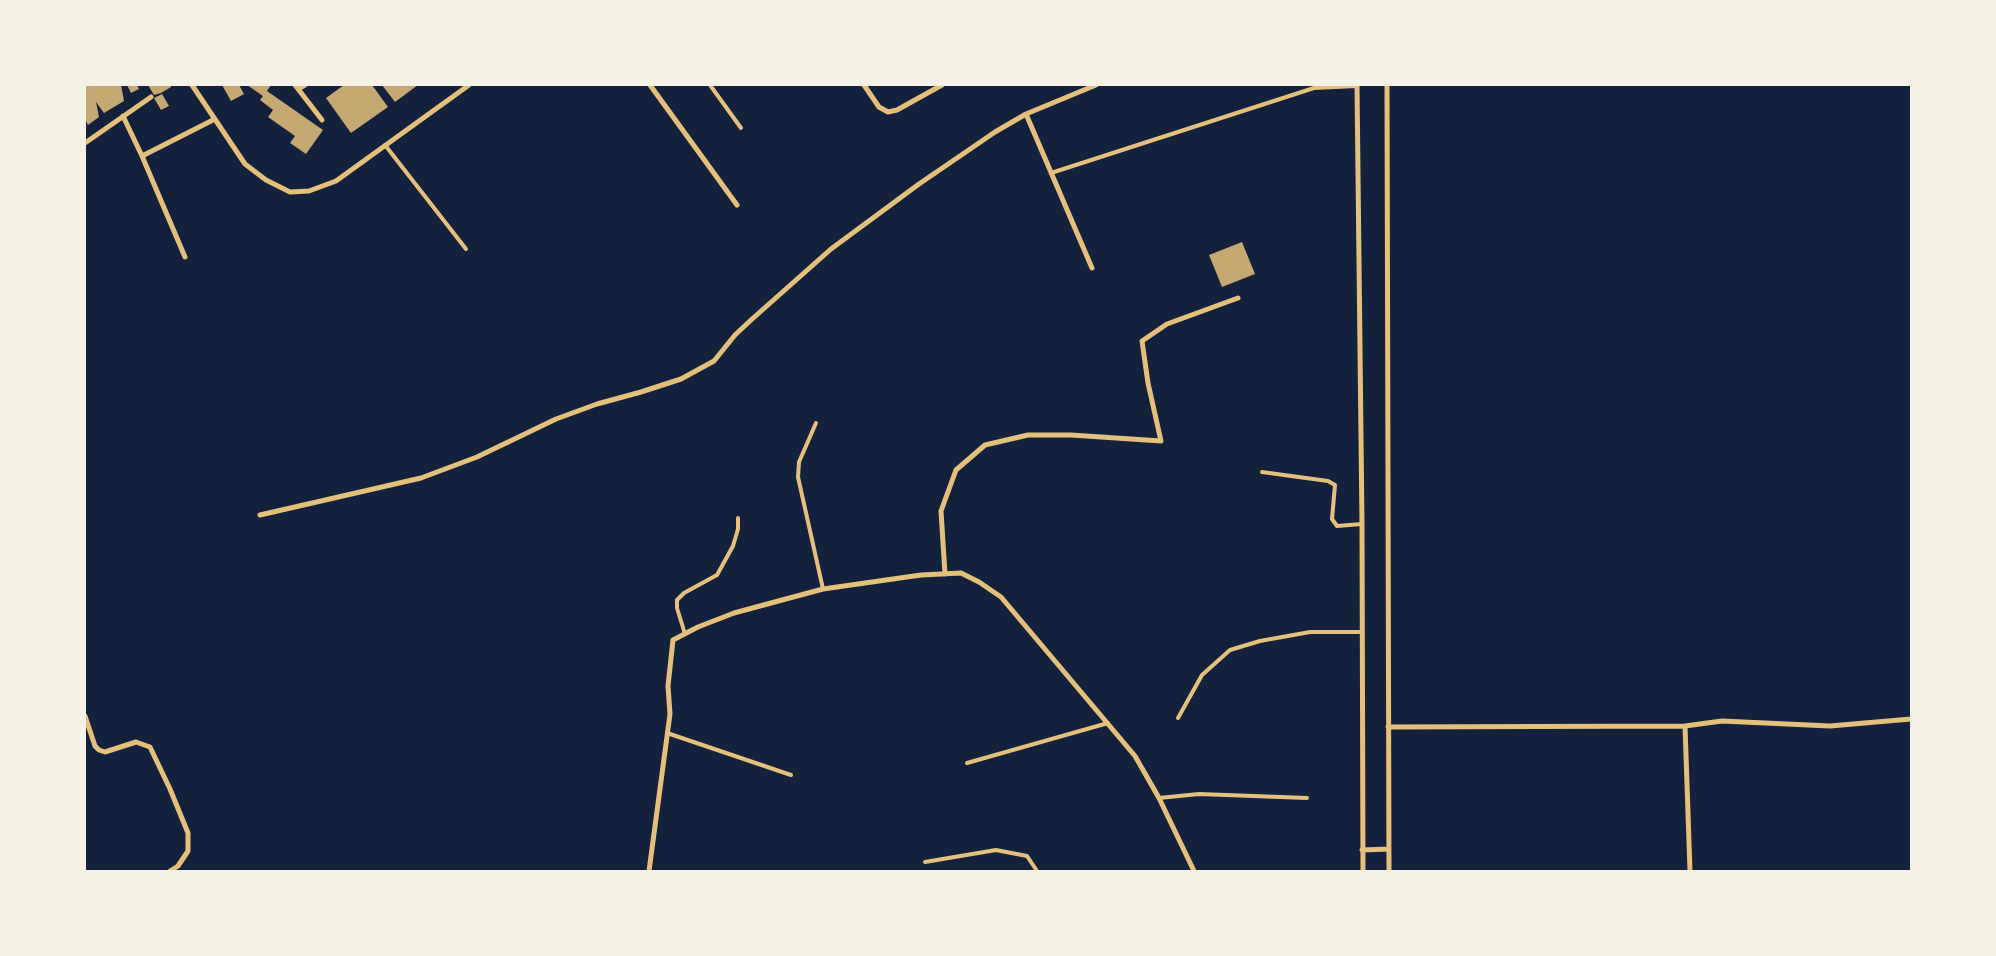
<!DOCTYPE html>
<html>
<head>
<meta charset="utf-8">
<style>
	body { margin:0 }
	#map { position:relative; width:1996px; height:956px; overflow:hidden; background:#14213d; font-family:Lora,serif }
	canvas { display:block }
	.frame { position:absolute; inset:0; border:86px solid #f6f1e7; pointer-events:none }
</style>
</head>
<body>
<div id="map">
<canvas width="1996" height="956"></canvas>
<div class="frame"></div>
</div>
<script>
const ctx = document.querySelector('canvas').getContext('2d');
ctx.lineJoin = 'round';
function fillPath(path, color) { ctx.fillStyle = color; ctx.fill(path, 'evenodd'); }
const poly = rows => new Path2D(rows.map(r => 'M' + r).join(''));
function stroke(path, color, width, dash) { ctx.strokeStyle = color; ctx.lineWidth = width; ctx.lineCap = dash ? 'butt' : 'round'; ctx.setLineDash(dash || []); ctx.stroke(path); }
fillPath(poly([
	[85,85,121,85,124,101,104,113,96,102,99,117,88,125,85,119],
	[127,85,137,85,139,89,131,93],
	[148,85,170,85,171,87,161,93,154,95],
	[222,85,239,85,244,94,231,101],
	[247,85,271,85,267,91,323,130,306,154,290,143,295,136,268,117,273,110,260,100,263,96],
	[344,85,372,85,388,107,351,133,326,98],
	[382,85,418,85,395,102],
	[162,94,169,106,161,110,154,98],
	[1242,242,1255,274,1222,287,1209,255]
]), '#c6a872');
stroke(poly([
	[710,85,741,128],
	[385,145,466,249],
	[1051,173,1314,88,1357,86],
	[816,423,799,462,798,477,823,589],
	[1262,472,1328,481,1335,485,1332,519,1337,526,1362,524],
	[685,634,677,608,677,600,684,593,717,575,733,546,738,529,738,518],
	[1178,718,1202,675,1230,650,1260,641,1310,632,1362,632],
	[667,733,791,775],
	[967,763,1108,723],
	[1159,798,1199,794,1307,798],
	[925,862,996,850,1027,856,1037,871]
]), '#e5c07b', 4);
stroke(poly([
	[192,85,245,164,266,180,290,192,309,191,336,181,469,85],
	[295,85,322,120],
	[650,85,737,205],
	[864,85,879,107,888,112,897,110,942,85],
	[1357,85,1362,524,1363,871],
	[1387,85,1389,871],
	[298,89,305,85],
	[1026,114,1092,268],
	[123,116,142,156,185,257],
	[85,143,151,97],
	[142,156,215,119],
	[260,515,421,478,477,457,556,419,597,404,641,392,681,379,714,361,735,335,751,320,831,249,919,184,995,132,1026,114,1096,85],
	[945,574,941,511,956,470,985,445,1028,435,1071,435,1161,441,1148,383,1142,341,1167,324,1238,298],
	[85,716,95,746,99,750,105,752,136,742,150,747,170,789,188,833,188,851,178,866,170,871],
	[1685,726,1722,721,1830,726,1911,719],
	[1388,727,1685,726,1690,871],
	[1362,850,1388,849],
	[649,871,670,714,668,686,673,640,698,627,734,613,823,589,921,575,961,573,979,582,1001,597,1135,756,1159,798,1194,871]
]), '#e5c07b', 5);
</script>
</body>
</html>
